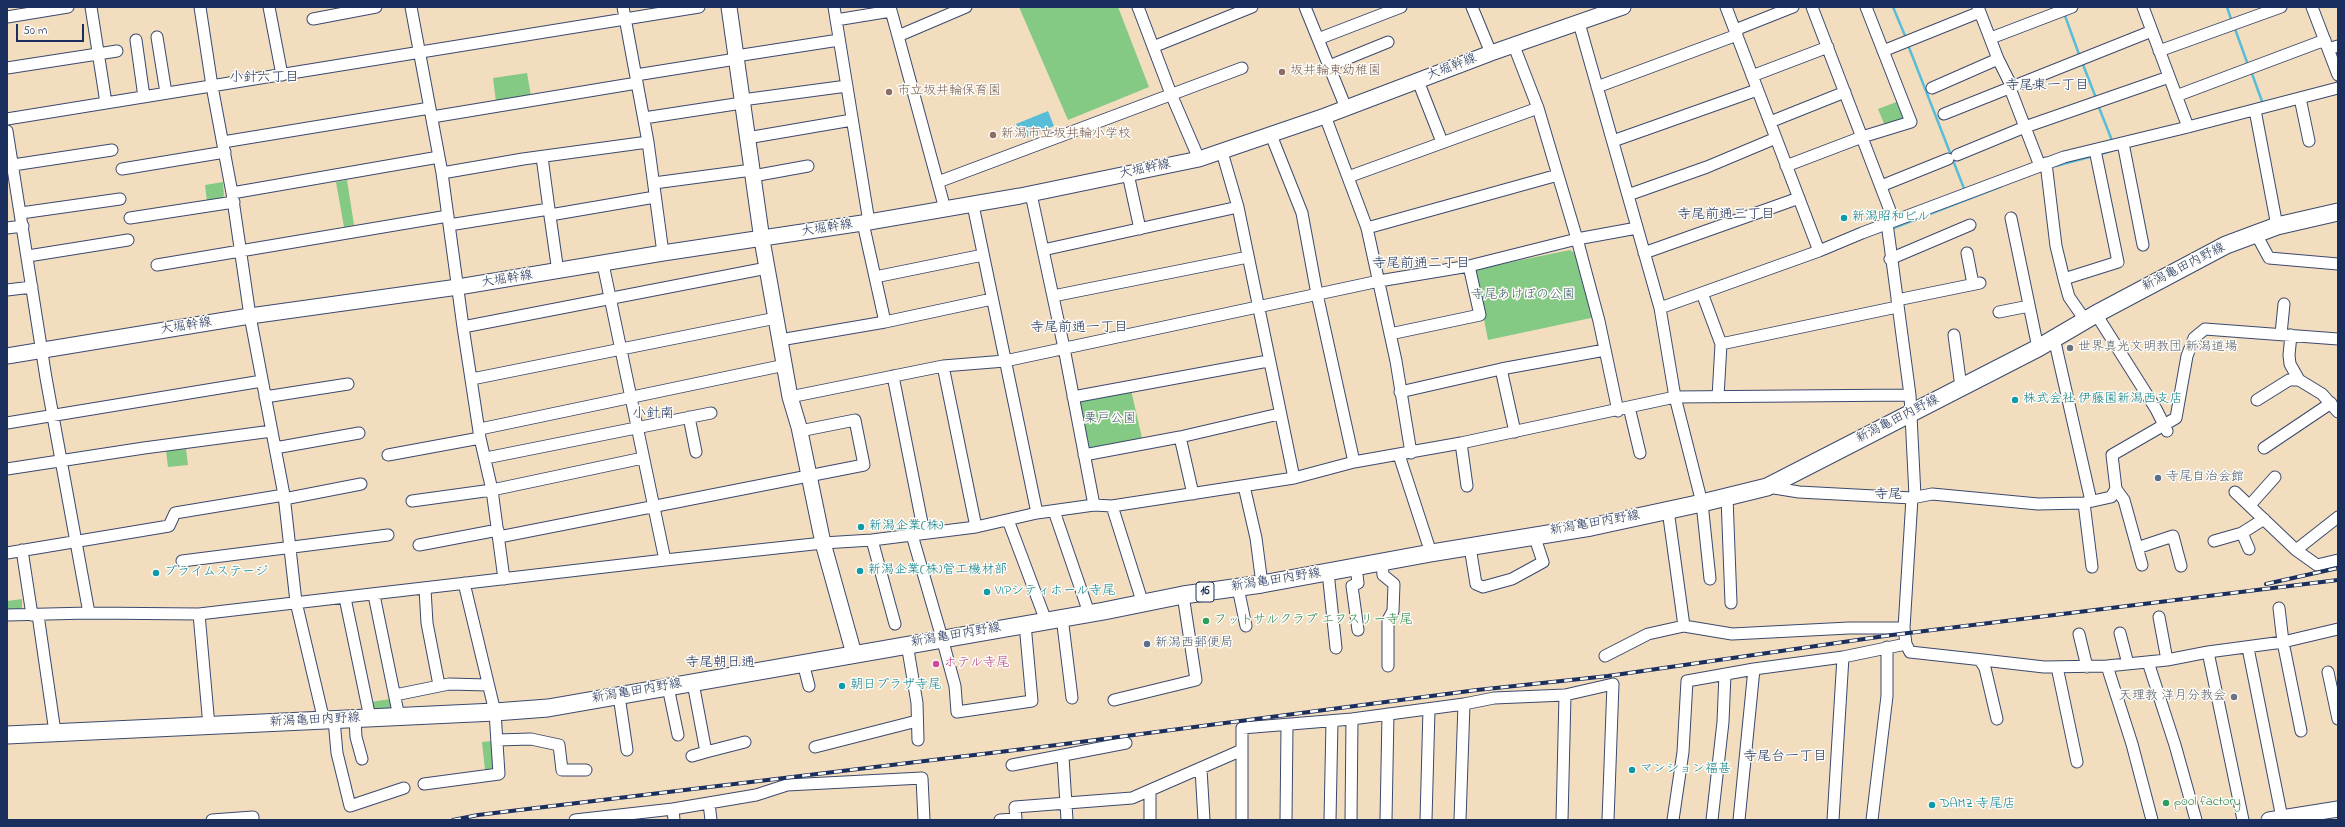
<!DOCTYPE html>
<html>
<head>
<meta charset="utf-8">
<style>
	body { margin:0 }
	#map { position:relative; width:2345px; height:827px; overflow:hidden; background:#f3ddbf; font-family:"Indie Flower",sans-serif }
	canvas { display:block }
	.frame { position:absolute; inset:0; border:8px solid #1b2f5e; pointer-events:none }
	.scale { position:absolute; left:16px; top:24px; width:68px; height:18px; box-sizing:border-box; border:2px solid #1b2f5e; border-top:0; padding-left:5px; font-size:12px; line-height:14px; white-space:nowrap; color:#1b2f5e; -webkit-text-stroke:3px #fdfcf7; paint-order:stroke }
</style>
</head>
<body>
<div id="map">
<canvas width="2345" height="827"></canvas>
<div class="frame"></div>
<div class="scale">50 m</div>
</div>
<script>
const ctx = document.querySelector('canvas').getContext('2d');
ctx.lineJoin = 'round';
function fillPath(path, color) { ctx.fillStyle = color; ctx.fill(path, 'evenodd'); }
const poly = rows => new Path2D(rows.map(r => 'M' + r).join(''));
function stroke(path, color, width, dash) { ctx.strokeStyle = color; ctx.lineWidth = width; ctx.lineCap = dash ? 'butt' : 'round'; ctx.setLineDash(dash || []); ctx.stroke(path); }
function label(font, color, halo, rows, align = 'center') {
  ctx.font = font + ' "Indie Flower","Klee One",sans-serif'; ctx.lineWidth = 3; ctx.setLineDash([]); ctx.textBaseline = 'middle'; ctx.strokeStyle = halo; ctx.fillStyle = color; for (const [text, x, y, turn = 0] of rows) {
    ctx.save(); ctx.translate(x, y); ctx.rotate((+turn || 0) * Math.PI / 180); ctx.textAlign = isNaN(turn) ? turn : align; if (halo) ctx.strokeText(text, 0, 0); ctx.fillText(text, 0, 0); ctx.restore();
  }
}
fillPath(poly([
	[1019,7,1118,7,1149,87,1068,120],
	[527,73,531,96,496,102,493,78],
	[1899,101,1905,116,1903,120,1885,126,1878,109],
	[347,180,354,225,344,227,336,182],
	[223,182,224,195,221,201,207,202,205,185],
	[1570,250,1575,253,1592,314,1591,318,1488,340,1475,273,1477,269],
	[1131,390,1142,438,1090,450,1079,401],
	[186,449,188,465,168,467,166,451],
	[22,599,22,612,7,612,7,601],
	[390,699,393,712,373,713,371,702],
	[492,741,494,769,485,770,482,742]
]), '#84c984');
fillPath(poly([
	[1048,111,1054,126,1022,139,1016,124]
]), '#58bdd7');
stroke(poly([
	[1893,7,1906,38],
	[2227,7,2232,22],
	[2064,13,2080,57],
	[2234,26,2248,65],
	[1908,45,1965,191],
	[2082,62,2096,98],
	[2251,71,2263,104],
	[2098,105,2113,143],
	[2098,155,2111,151],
	[2056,166,2093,156],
	[1891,229,2002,186]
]), '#58bdd7', 2.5);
const street = poly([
	[91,7,106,103],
	[200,7,212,86,232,193,250,316,284,495,296,602,324,721],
	[269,7,282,75],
	[411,7,442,173,463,327,480,438,492,490,504,579],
	[623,7,648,142,663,253],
	[834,7,869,222],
	[890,7,898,36],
	[1138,7,1171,94,1199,159],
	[1305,7,1346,108],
	[1472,7,1491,53],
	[1726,7,1819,251],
	[1812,7,1894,221],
	[1978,7,1998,59,2011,85,2011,91,2040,166],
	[2143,7,2188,127],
	[2312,7,2338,75],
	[7,17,68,7],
	[313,19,376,7],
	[836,20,891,11],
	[1579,23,1660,308,1675,397,1702,503,1710,579],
	[1735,30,1793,7],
	[157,37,166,93],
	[1991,38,2072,7],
	[1318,39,1401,7],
	[136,40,144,97],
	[1514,46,1538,108,1577,239,1599,321,1618,411],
	[1153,47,1252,7],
	[2328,49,2338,46],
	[1883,51,1980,12],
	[2159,51,2281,7],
	[736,56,839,40],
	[1329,66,1388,42],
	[7,68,117,51],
	[636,75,736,59],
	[1752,76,1828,47],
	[1418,81,1442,142],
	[1597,87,1737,35],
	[1932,88,1998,59],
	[2176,96,2325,40],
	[2300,98,2309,141],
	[742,100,847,86],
	[2255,110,2277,226],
	[1944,114,2152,31],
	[1325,116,1367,228,1396,361,1411,453],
	[432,117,637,83],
	[644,118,742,103],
	[7,119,699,7],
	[1770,122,1845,92],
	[7,131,46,378,89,613],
	[1271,135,1302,213,1317,294,1354,462],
	[747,138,852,120],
	[1613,141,1757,90],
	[223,142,430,108],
	[2123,143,2143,245],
	[1222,152,1238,207,1294,478],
	[1957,155,2025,127,2169,77],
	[2046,163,2056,246,2064,279,2069,297,2085,320],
	[13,165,112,150],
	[1786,166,1862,137,1911,122,1866,7],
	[122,169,225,152],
	[442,173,523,159,648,142],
	[1128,174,1140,229],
	[753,176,808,166],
	[1348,177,1538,108],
	[938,182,1242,68],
	[654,183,752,170],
	[1881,186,1948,159],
	[232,193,439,157],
	[1031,194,1064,348,1094,505],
	[1628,195,1707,167,1776,138],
	[973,205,1037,513],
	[549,209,558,272],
	[945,209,898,36,966,7],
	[21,213,120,199],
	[550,215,655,197],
	[130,218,234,202],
	[2011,218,2038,348],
	[863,223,885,322],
	[1887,223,1910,395,1915,496],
	[449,225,549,209,542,157],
	[7,228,23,226],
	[1367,228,1558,175],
	[2256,234,2269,258,2338,264],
	[1043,250,1238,207],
	[1644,253,1799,198],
	[1967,253,1973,284],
	[28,256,128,240],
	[1890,259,1970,225],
	[603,264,665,560],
	[157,265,448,216],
	[875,277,983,255],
	[2064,279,2118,262,2095,150],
	[7,290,32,287],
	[1702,293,1721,344,1718,397],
	[1053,296,1248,257],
	[1897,300,1980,283],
	[1660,308,1819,251,1862,233,2064,157,2188,127,2338,88],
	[1999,312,2029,306],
	[2096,314,2156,409,2167,431],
	[463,327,767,268],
	[1390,334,1480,315,1469,266],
	[2281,334,2284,304],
	[1954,335,1961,387],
	[2291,335,2289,355,2290,364,2299,380],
	[2054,338,2091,501],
	[780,340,885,322,992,299],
	[1721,344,1897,307],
	[943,366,976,527],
	[1501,369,1515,432],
	[893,376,924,533],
	[472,379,776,318],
	[1400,392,1501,369,1605,350],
	[265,397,348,384],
	[790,397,943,366,1005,361,1379,281,1469,266,1577,239,1637,228],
	[1073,397,1268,361],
	[2257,400,2289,380,2299,380,2322,394,2338,412],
	[1629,407,1640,453],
	[689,417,696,452],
	[7,423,262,381],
	[480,429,785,365],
	[1180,437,1193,494],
	[1461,443,1467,486],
	[275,448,359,433],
	[2264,448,2331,403],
	[388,455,480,438],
	[1084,455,1180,437,1279,414],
	[1399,455,1431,553],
	[486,458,711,413],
	[7,469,144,448,272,431],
	[1244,486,1256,538,1262,584],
	[1768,487,1799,492,1912,498,1932,494,2038,504,2084,503,2111,497,2116,489,2112,455,2176,418,2187,356,2194,338,2205,329,2338,339],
	[2116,489,2124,500,2142,565],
	[2235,492,2296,550,2317,565,2338,560],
	[1727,497,1731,603],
	[284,499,361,484],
	[412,501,492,490,643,458],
	[2084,503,2092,567],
	[2250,505,2275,477],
	[1112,506,1143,604],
	[1668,510,1684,626],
	[1054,511,1089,613],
	[1008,520,1046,621],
	[2242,533,2249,549],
	[912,535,942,638,955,686,957,712,1032,701,1025,624],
	[499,537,864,465,855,420,800,431],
	[872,540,895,624],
	[2214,541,2242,533,2264,519],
	[419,545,498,530],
	[1470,547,1476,584,1483,587,1512,579,1543,562,1534,535],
	[2137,548,2173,536,2181,566],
	[22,550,32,615],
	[2296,550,2338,517],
	[7,553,169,526,175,513,284,495],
	[182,561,388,535],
	[1382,562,1383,575,1394,584,1393,611,1388,620,1388,666],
	[1356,567,1358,583,1352,586,1358,630],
	[1328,572,1336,648],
	[1238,588,1246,626],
	[425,589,427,623,439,685],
	[374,595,399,717],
	[345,598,370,718],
	[2279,608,2283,642,2301,731],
	[199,614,209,726],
	[7,615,89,613,199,614,665,560,823,543,872,540,976,527,1037,513,1094,505,1112,506,1294,478,1354,462,1461,443,1675,397,1910,395],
	[38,615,55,732],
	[1062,617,1072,698],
	[2159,617,2167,660],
	[2120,633,2128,664],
	[2079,634,2087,667],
	[907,644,917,703,918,740],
	[1906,644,1910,652,1983,660,2044,667,2107,666,2167,660,2208,652,2283,642,2338,629],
	[2248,648,2282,818],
	[2208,652,2243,820],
	[1605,656,1648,634,1684,626,1732,634,1849,628,1904,628],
	[1980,660,1985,668,1997,719],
	[2148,662,2175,745,2196,820],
	[803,663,809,686],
	[2107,666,2132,744,2152,820],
	[2057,667,2077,762],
	[2328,672,2338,719],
	[668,687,678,735],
	[395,695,449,684,488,685],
	[619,696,627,750],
	[1114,700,1196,680,1183,595],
	[355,719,356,737,362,759],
	[334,720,337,753,350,806,404,788],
	[497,740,531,739,559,745,562,770,586,770],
	[815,747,917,721],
	[706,752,745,742],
	[692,756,706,752,693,683],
	[1063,757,1067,820],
	[1012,765,1126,743],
	[1201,769,1204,820],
	[424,784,499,774,495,712,464,583],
	[1150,790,1150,820],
	[709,803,711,820],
	[673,809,674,820],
	[212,820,253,817,253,820],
	[575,820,673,809,756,795,787,785,922,778,924,820],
	[1000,820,1016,819,1015,807,1132,798,1242,750],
	[1242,820,1242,728,1352,719,1464,704,1494,698,1565,695,1613,684,1608,820],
	[1286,820,1287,726],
	[1330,820,1332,721],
	[1351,820,1352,719],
	[1386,820,1388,714],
	[1426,820,1429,709],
	[1460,820,1464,704],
	[1562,820,1565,695],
	[1673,820,1683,752,1687,681,1754,669,1843,657],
	[1712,820,1723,722,1725,674],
	[1739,820,1754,669],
	[1833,820,1843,657,1906,644,1904,628,1912,498],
	[1872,820,1887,696,1887,647]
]);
const secondary = poly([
	[729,7,762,240,790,397,799,427,823,543,854,654],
	[7,356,250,316,458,287,663,253,869,222,1020,196,1199,159,1325,116,1491,53,1623,7],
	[2269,820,2338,809]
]);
const primary = poly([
	[7,735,495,712,548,708,1104,611,1183,595,1262,584,1431,553,1591,527,1702,503,1767,487,2038,348,2096,314,2226,245,2277,226,2338,212]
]);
stroke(street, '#3b496d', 13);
stroke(secondary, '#3b496d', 17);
stroke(primary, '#3b496d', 19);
stroke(street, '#fff', 11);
stroke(secondary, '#fff', 15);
stroke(primary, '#fff', 17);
const rail = poly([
	[2266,584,2338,568],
	[453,820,478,815,1057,745,1477,690,1608,676,1892,635,2338,580]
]);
stroke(rail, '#1b2f5e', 4);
stroke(rail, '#fdfcf7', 2.5, [8]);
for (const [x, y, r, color] of [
	[1282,72,4,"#8d6e63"],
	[889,92,4,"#8d6e63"],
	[993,135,4,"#8d6e63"],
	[1844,218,4,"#0f9aa8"],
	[2070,348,4,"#6b7280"],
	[2015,400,4,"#0f9aa8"],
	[2158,478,4,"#5c6f8a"],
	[861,527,4,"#0f9aa8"],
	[860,571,4,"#0f9aa8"],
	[156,573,4,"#0f9aa8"],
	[987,592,4,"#0f9aa8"],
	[1206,621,4,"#2e9e5b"],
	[1147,644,4,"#5c6f8a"],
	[936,664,4,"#d1479c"],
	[842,686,4,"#0f9aa8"],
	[2234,697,4,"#6b7280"],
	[1632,770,4,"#0f9aa8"],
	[2166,803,4,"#2e9e5b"],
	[1932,805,4,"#0f9aa8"]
]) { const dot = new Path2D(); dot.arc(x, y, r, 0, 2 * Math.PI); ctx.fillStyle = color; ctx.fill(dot); stroke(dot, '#fdfcf7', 1.5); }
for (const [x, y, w] of [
	[1205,592,18]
]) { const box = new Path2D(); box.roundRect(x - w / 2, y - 10, w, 20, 3); ctx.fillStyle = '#fdfcf7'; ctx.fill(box); stroke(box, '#1b2f5e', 1); }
label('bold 12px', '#1b2f5e', null, [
	["16",1205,592]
]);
label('13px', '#1b2f5e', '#fdfcf7', [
	["大堀幹線",1452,68,-21],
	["大堀幹線",1145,170,-12],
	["大堀幹線",827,229,-9],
	["新潟亀田内野線",2184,268,-27],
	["大堀幹線",507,280,-9],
	["大堀幹線",186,327,-9],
	["新潟亀田内野線",1898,420,-27],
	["新潟亀田内野線",1595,524,-10],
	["新潟亀田内野線",1276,581,-9],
	["新潟亀田内野線",956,636,-10],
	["新潟亀田内野線",637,692,-10],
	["新潟亀田内野線",315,721,-3]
]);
label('13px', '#785e54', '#fdfcf7', [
	["坂井輪東幼稚園",1290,72],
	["市立坂井輪保育園",897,92],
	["新潟市立坂井輪小学校",1001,135]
], 'left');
label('13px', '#0d838f', '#fdfcf7', [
	["新潟昭和ビル",1852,218],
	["株式会社 伊藤園新潟西支店",2023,400],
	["新潟企業(株)",869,527],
	["新潟企業(株)管工機材部",868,571],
	["プライムステージ",164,573],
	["VIPシティホール寺尾",995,592],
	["朝日プラザ寺尾",850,686],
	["マンション福甚",1640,770],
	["DAMZ 寺尾店",1940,805]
], 'left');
label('13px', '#3a5d69', '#fdfcf7', [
	["寺尾あけぼの公園",1523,296],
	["栗戸公園",1110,420]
]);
label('13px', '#5b616d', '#fdfcf7', [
	["世界真光文明教団 新潟道場",2078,348],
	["天理教 洋月分教会",2226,697,"right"]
], 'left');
label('13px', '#4e5e75', '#fdfcf7', [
	["寺尾自治会館",2166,478],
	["新潟西郵便局",1155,644]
], 'left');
label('13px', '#27864d', '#fdfcf7', [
	["フットサルクラブ エフスリー寺尾",1214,621],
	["pool factory",2174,803]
], 'left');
label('13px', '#b23c85', '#fdfcf7', [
	["ホテル寺尾",944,664]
], 'left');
label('14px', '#1b2f5e', '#fdfcf7', [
	["小針六丁目",264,79],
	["寺尾東一丁目",2047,87],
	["寺尾前通三丁目",1726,216],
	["寺尾前通二丁目",1421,265],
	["寺尾前通一丁目",1079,329],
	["小針南",653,415],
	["寺尾",1888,496],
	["寺尾朝日通",720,664],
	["寺尾台一丁目",1785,758]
]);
</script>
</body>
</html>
